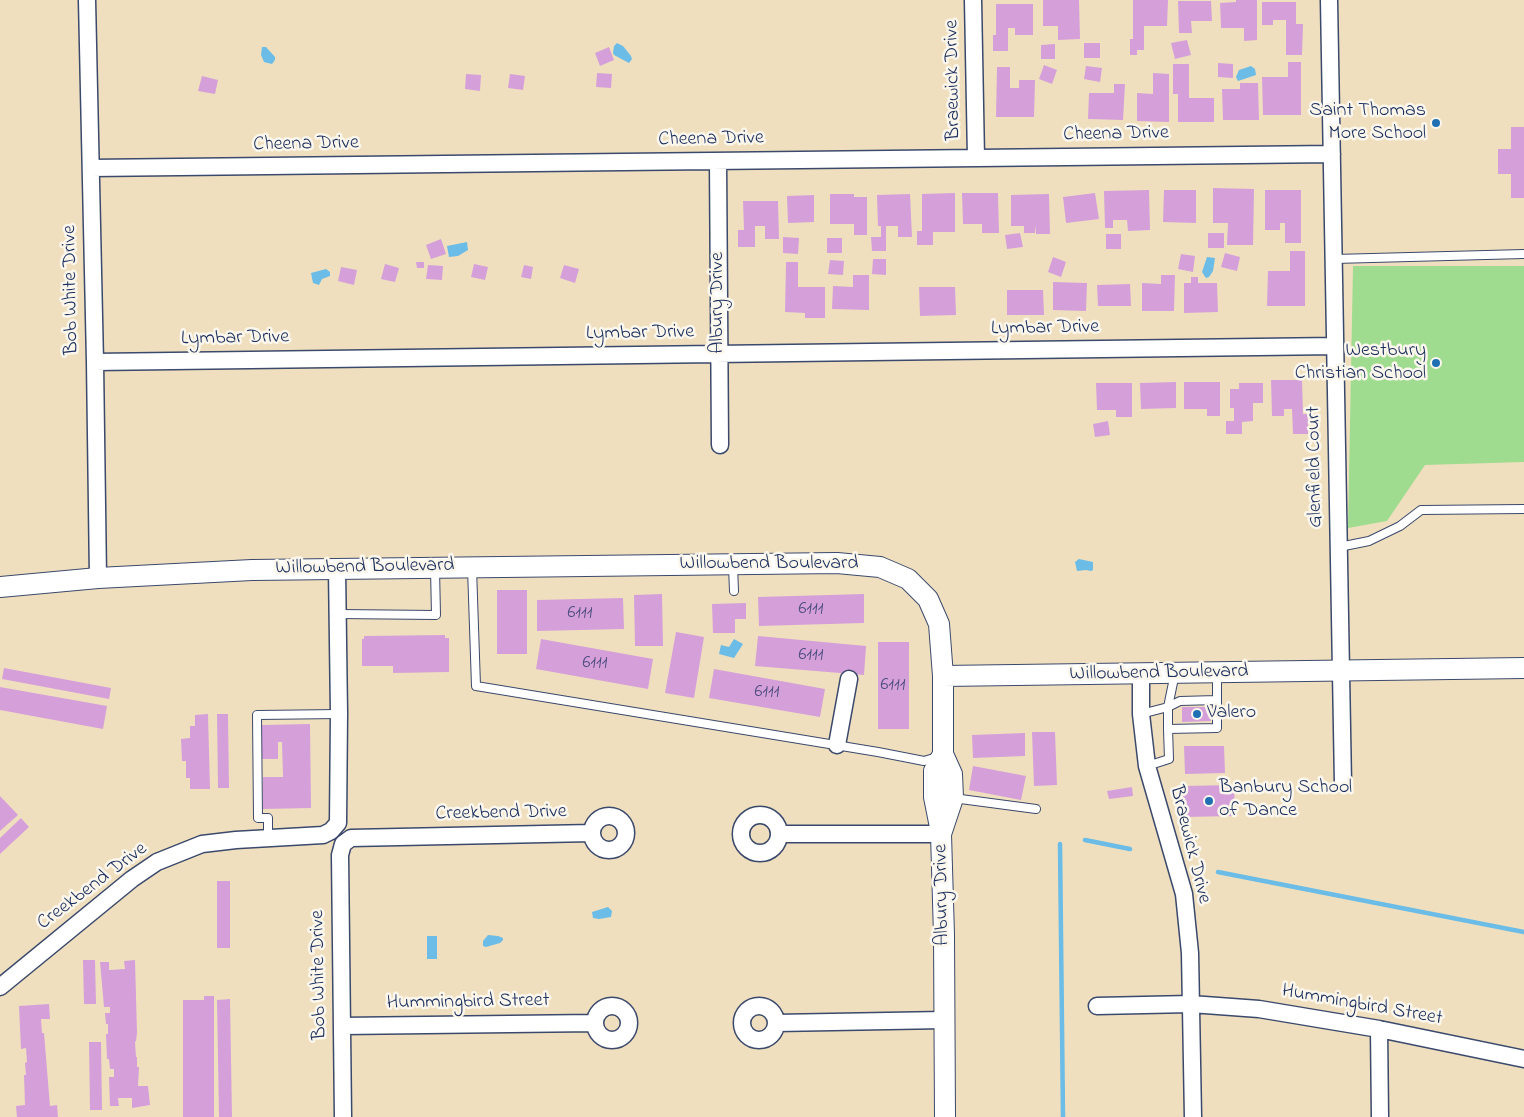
<!DOCTYPE html>
<html>
<head>
<meta charset="utf-8">
<style>
	body { margin:0 }
	canvas { display:block; background:#efdfbe }
</style>
</head>
<body>
<canvas width="1524" height="1117"></canvas>
<script>
const ctx = document.querySelector('canvas').getContext('2d');
ctx.lineJoin = 'round';
function fillPath(path, color) { ctx.fillStyle = color; ctx.fill(path, 'evenodd'); }
const poly = rows => new Path2D(rows.map(r => 'M' + r).join(''));
function stroke(path, color, width, dash) { ctx.strokeStyle = color; ctx.lineWidth = width; ctx.lineCap = dash ? 'butt' : 'round'; ctx.setLineDash(dash || []); ctx.stroke(path); }
function label(font, color, halo, rows, align = 'center') {
  ctx.font = font + ' "Indie Flower",sans-serif'; ctx.lineWidth = 5; ctx.setLineDash([]); ctx.textBaseline = 'middle'; ctx.strokeStyle = halo; ctx.fillStyle = color; for (const [text, x, y, turn = 0] of rows) {
    ctx.save(); ctx.translate(x, y); ctx.rotate((+turn || 0) * Math.PI / 180); ctx.textAlign = isNaN(turn) ? turn : align; if (halo) ctx.strokeText(text, 0, 0); ctx.fillText(text, 0, 0); ctx.restore();
  }
}
fillPath(poly([
	[1353,266,1524,266,1524,462,1425,465,1387,521,1348,528]
]), '#a0dc90');
fillPath(poly([
	[617,43,623,46,631,56,632,59,629,63,614,55,613,53,614,46],
	[262,47,266,47,275,57,275,60,272,64,264,62,261,55],
	[1251,66,1255,69,1256,75,1238,81,1236,77,1239,70],
	[467,242,468,250,458,256,449,257,447,246],
	[1207,257,1215,258,1213,271,1209,277,1206,278,1202,272],
	[326,269,330,272,330,276,322,279,319,285,313,283,311,273],
	[1079,559,1093,562,1093,570,1091,571,1086,570,1077,571,1075,562],
	[734,639,743,644,734,658,719,654,721,645,729,647],
	[608,907,612,911,611,917,599,919,593,918,592,912],
	[488,935,498,936,503,938,503,940,500,943,486,947,483,946,483,941],
	[427,936,437,936,437,959,427,959]
]), '#6bbce6');
stroke(poly([
	[1085,840,1130,849],
	[1060,844,1063,1117],
	[1218,872,1524,932]
]), '#6bbce6', 4.5);
fillPath(poly([
	[1043,0,1079,0,1080,39,1058,40,1058,26,1043,26],
	[1133,0,1168,0,1167,26,1144,26,1144,50,1137,50,1137,55,1130,55,1130,39,1133,39],
	[1236,0,1257,0,1257,40,1244,41,1244,28,1221,28,1220,3,1236,2],
	[1178,1,1211,1,1212,21,1191,21,1192,33,1179,33],
	[1262,2,1296,2,1296,24,1303,24,1302,55,1286,55,1286,20,1273,20,1273,25,1262,25],
	[996,4,1033,4,1033,35,1015,35,1015,28,1008,28,1008,51,993,51,993,35,996,35],
	[1187,40,1191,55,1175,59,1171,43],
	[1084,43,1100,43,1100,58,1084,58],
	[1055,44,1055,59,1041,59,1041,45],
	[609,47,614,60,600,66,595,53],
	[1288,62,1301,62,1301,115,1263,115,1262,77,1288,77],
	[1218,63,1233,64,1233,78,1218,77],
	[1173,64,1189,64,1189,98,1214,98,1214,122,1178,122,1178,94,1173,94],
	[1044,65,1057,70,1052,84,1039,79],
	[1086,66,1102,68,1100,82,1084,79],
	[997,67,1010,67,1010,88,1019,88,1019,80,1035,80,1034,117,996,117],
	[597,73,612,74,611,88,596,87],
	[1153,73,1169,74,1169,122,1137,121,1137,93,1153,94],
	[466,74,481,75,480,91,465,89],
	[510,74,525,76,523,90,508,88],
	[202,76,218,80,215,94,198,91],
	[1240,83,1258,83,1259,120,1223,120,1222,89,1240,89],
	[1114,84,1125,84,1123,120,1088,119,1089,93,1114,93],
	[1511,127,1524,127,1524,198,1511,198,1511,174,1498,174,1498,149,1511,149],
	[1213,188,1254,189,1253,245,1227,245,1228,223,1213,223],
	[1149,190,1150,230,1128,231,1127,220,1113,220,1113,228,1105,228,1104,191],
	[1164,190,1196,190,1196,223,1163,222],
	[1265,190,1301,190,1301,243,1285,243,1285,223,1280,223,1280,230,1265,230],
	[955,193,955,232,933,232,933,245,917,245,917,231,922,231,922,194],
	[962,193,998,193,999,233,982,233,982,224,963,224],
	[1095,193,1099,219,1066,223,1063,197],
	[830,194,854,194,854,197,867,197,867,235,854,235,854,224,830,224],
	[910,194,912,237,898,237,898,226,886,226,886,251,872,251,871,237,881,237,881,226,878,226,877,195],
	[1049,194,1050,234,1036,234,1036,225,1035,233,1024,233,1024,226,1011,226,1011,195],
	[814,195,814,222,788,223,787,196],
	[743,201,778,201,779,239,765,239,765,226,755,226,755,247,738,247,738,230,744,230],
	[1020,233,1023,247,1007,249,1005,235],
	[1208,233,1224,233,1224,248,1208,248],
	[1106,234,1121,234,1121,249,1106,249],
	[783,237,799,238,798,254,783,253],
	[827,238,842,238,842,253,827,253],
	[441,239,446,254,431,259,426,245],
	[1290,251,1305,251,1305,306,1267,306,1268,271,1290,271],
	[1225,253,1240,257,1237,271,1221,267],
	[1181,254,1195,256,1193,272,1178,269],
	[1053,257,1066,262,1061,277,1048,272],
	[873,259,886,259,886,275,872,274],
	[830,260,844,261,843,275,828,274],
	[416,262,424,262,424,268,417,268],
	[786,262,798,262,798,287,825,287,825,318,805,318,805,313,785,312],
	[385,264,399,268,395,282,381,279],
	[474,264,488,267,485,280,471,277],
	[428,265,443,266,442,280,426,279],
	[524,265,533,267,531,279,521,277],
	[564,265,579,269,575,283,560,278],
	[341,267,357,270,354,285,338,281],
	[853,275,869,275,869,310,832,309,833,286,853,287],
	[1161,275,1175,275,1174,311,1142,311,1142,283,1161,284],
	[1191,277,1198,277,1198,283,1217,283,1218,312,1184,313,1184,283,1191,283],
	[1053,282,1087,283,1086,311,1053,310],
	[1130,284,1131,306,1098,306,1097,285],
	[919,287,955,287,956,315,920,316],
	[1007,290,1043,290,1044,315,1007,315],
	[1271,380,1302,380,1303,414,1308,414,1308,434,1293,434,1292,409,1284,409,1284,416,1272,416],
	[1176,382,1176,408,1141,409,1140,383],
	[1184,382,1220,382,1220,416,1207,416,1207,409,1184,409],
	[1096,383,1132,383,1132,417,1116,417,1116,410,1097,410],
	[1239,383,1263,383,1263,403,1253,403,1253,421,1242,422,1242,434,1226,434,1226,421,1234,421,1234,408,1230,408,1230,389,1239,389],
	[1108,421,1110,435,1095,437,1093,424],
	[497,590,527,590,527,654,497,654],
	[662,594,663,646,635,646,634,595],
	[864,594,864,623,759,626,758,597],
	[623,598,624,629,537,631,537,600],
	[746,603,746,619,735,619,735,633,713,633,712,604],
	[676,632,704,637,694,698,665,693],
	[445,635,445,638,449,638,449,672,393,673,393,666,362,666,362,639,364,639,364,636],
	[758,636,866,646,864,675,755,666],
	[541,639,653,659,648,689,536,669],
	[878,642,909,642,909,729,878,729],
	[4,668,111,688,109,699,2,679],
	[714,669,825,689,820,717,709,698],
	[0,687,107,706,103,729,0,710],
	[1182,707,1211,707,1211,721,1182,722],
	[208,714,210,789,190,789,190,778,186,778,186,761,182,761,181,739,190,738,190,726,195,726,195,715],
	[217,714,228,714,229,788,218,788],
	[310,724,311,808,263,809,263,777,283,777,282,742,278,742,278,759,262,759,262,725],
	[1032,732,1055,732,1057,785,1034,786],
	[1025,733,1025,756,973,758,972,735],
	[1184,746,1224,746,1225,773,1185,774],
	[973,766,1026,776,1021,800,969,790],
	[1234,785,1235,816,1184,817,1183,786],
	[1132,787,1133,796,1109,799,1107,791],
	[0,796,18,815,0,831],
	[21,818,29,827,0,854,0,838],
	[217,881,230,881,230,948,217,948],
	[83,960,95,960,96,1004,84,1004],
	[135,960,137,1033,136,1041,135,1042,136,1057,137,1057,137,1067,139,1067,138,1086,148,1086,150,1105,132,1108,132,1098,118,1098,119,1106,110,1106,109,1077,114,1077,114,1069,110,1069,109,1059,107,1059,106,1034,108,1034,108,1024,106,1024,105,1013,110,1013,110,1007,104,1007,100,962,109,962,109,970,125,969,124,961],
	[204,996,214,996,214,1117,183,1117,183,1000,204,1000],
	[230,999,232,1117,219,1117,217,1000],
	[49,1004,50,1019,41,1019,42,1033,44,1033,50,1106,57,1105,58,1117,17,1117,16,1106,25,1105,24,1075,26,1075,25,1063,27,1062,26,1048,21,1049,19,1006],
	[89,1042,101,1042,102,1110,90,1110]
]), '#d5a0da');
const service = poly([
	[1334,259,1524,254],
	[1339,547,1369,541,1400,526,1421,510,1524,509],
	[733,566,734,591],
	[472,568,476,686,878,752,924,761,937,757],
	[338,614,436,615,435,569],
	[1175,673,1168,707,1180,701,1217,700],
	[1141,714,1168,707,1168,729],
	[1147,766,1169,759,1168,729,1217,728,1217,673],
	[953,798,1036,809],
	[268,838,268,818,258,818,257,715,339,714]
]);
const minor = poly([
	[87,0,95,362,98,578],
	[973,0,976,158],
	[1329,0,1343,784],
	[718,161,720,445],
	[91,168,1332,154],
	[95,362,1335,346],
	[1141,674,1141,714,1147,766,1184,894,1190,953,1193,1117],
	[837,745,849,679],
	'741 834a19 19 0 1 1 38 0a19 19 0 1 1-38 0Z',
	'592 833a17 17 0 1 1 34 0a17 17 0 1 1-34 0Z',
	[779,834,941,834],
	[0,987,132,879,157,862,202,844,236,840,323,835,331,831,338,823,339,714,337,569],
	'595 1023a17 17 0 1 1 34 0a17 17 0 1 1-34 0Z',
	'742 1023a17 17 0 1 1 34 0a17 17 0 1 1-34 0Z',
	[1097,1006,1191,1004,1259,1009,1379,1029,1524,1059],
	[776,1023,944,1020],
	[342,1026,594,1023],
	[1379,1029,1380,1117],
	[343,1117,340,855,343,844,351,838,592,833]
]);
const tertiary = poly([
	[0,587,98,578,252,570,837,563,880,567,908,579,928,599,939,624,943,676,943,754,952,774,953,798,941,834,944,935,945,1117],
	[943,676,1524,668],
	[941,832,934,797,934,771,943,754]
]);
stroke(service, '#3b496c', 10);
stroke(minor, '#3b496c', 19);
stroke(tertiary, '#3b496c', 22);
stroke(service, '#fff', 8);
stroke(minor, '#fff', 16);
stroke(tertiary, '#fff', 20);
for (const [x, y, r, color] of [
	[1436,123,5,"#1f6fb2"],
	[1436,363,5,"#1f6fb2"],
	[1197,714,5,"#1f6fb2"],
	[1209,801,5,"#1f6fb2"]
]) { const dot = new Path2D(); dot.arc(x, y, r, 0, 2 * Math.PI); ctx.fillStyle = color; ctx.fill(dot); stroke(dot, '#fbf7ec', 2); }
label('18px', '#4a4b7d', null, [
	["6111",811,610],
	["6111",580,614],
	["6111",811,656],
	["6111",595,664],
	["6111",893,686],
	["6111",767,693]
]);
label('20px', '#1b2f5e', '#fbf7ec', [
	["Braewick Drive",954,80,-91],
	["Cheena Drive",1116,135,-1],
	["Cheena Drive",711,140,-1],
	["Cheena Drive",306,145,-1],
	["Bob White Drive",72,290,-91],
	["Albury Drive",719,303,-90],
	["Lymbar Drive",1045,329,-1],
	["Lymbar Drive",640,334,-1],
	["Lymbar Drive",235,339,-1],
	["Glenfield Court",1316,467,-91],
	["Willowbend Boulevard",769,565],
	["Willowbend Boulevard",365,568,-1],
	["Willowbend Boulevard",1159,674,-1],
	["Creekbend Drive",501,814,-1],
	["Braewick Drive",1189,845,76],
	["Creekbend Drive",93,887,-37],
	["Albury Drive",943,895,-91],
	["Bob White Drive",320,975,-91],
	["Hummingbird Street",468,1003,-1],
	["Hummingbird Street",1362,1006,10]
]);
label('20px', '#1b2f5e', '#fbf7ec', [
	["Saint Thomas",1426,112],
	["More School",1426,135],
	["Westbury",1426,352],
	["Christian School",1426,375],
	["Valero",1207,714,"left"],
	["Banbury School",1219,789,"left"],
	["of Dance",1219,812,"left"]
], 'right');
</script>
</body>
</html>
